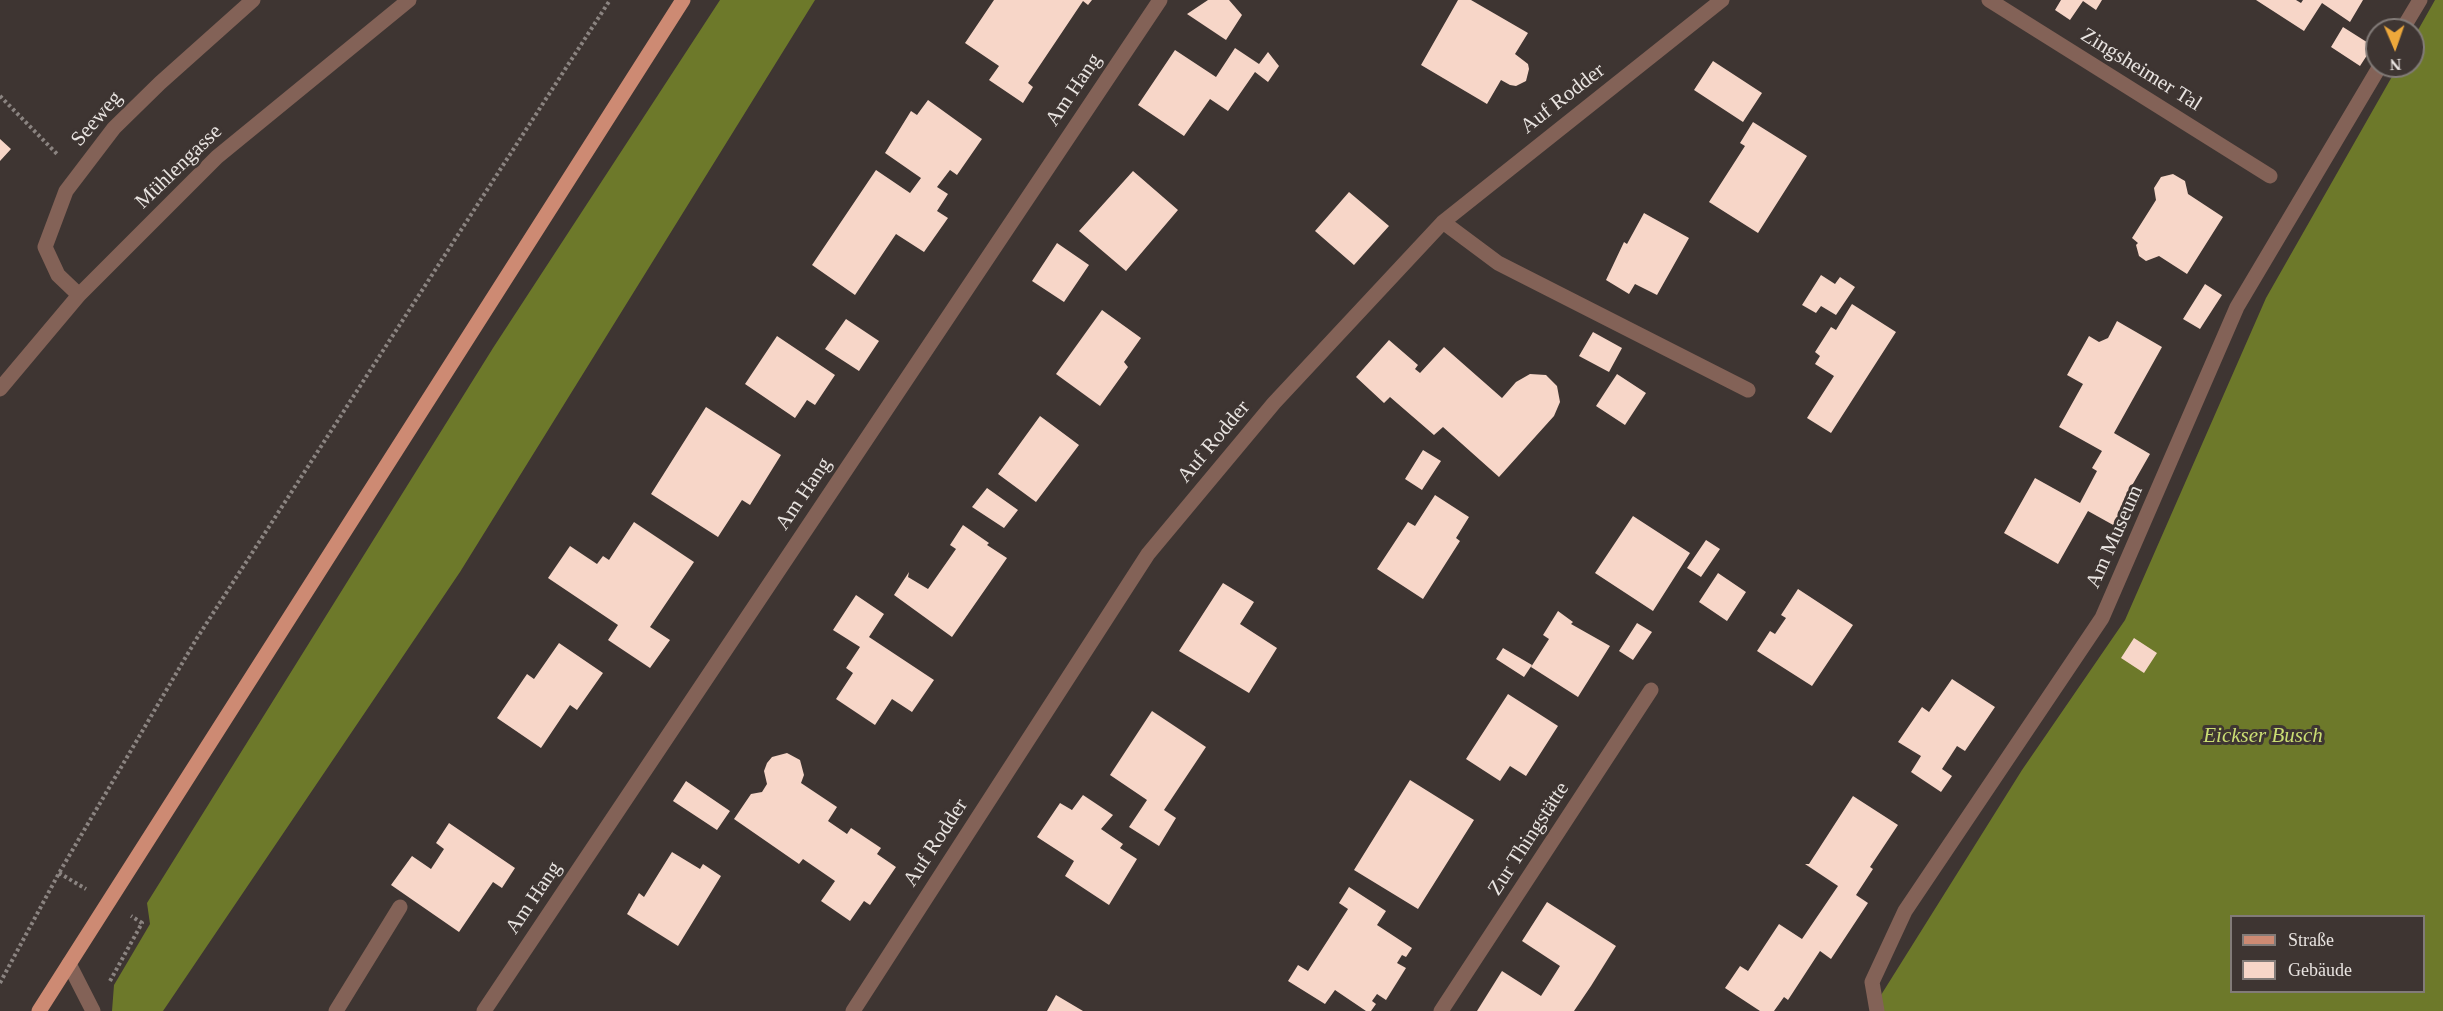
<!DOCTYPE html>
<html>
<head>
<meta charset="utf-8">
<style>
	body { margin:0 }
	#map { position:relative; width:2443px; height:1011px; overflow:hidden; background:#3e3532; font-family:"Times New Roman",serif }
	canvas { display:block }
	.legend { position:absolute; left:2230px; top:915px; width:195px; height:78px; box-sizing:border-box; background:#3e3532; border:2px solid #827b78; margin:0; padding:8px 10px; list-style:none; font-size:18px; color:#e9e4e1 }
	.legend li { display:flex; align-items:center; gap:12px; height:30px }
	.legend b { width:30px; border:2px solid #827b78 }
	.north { position:absolute; left:2365px; top:18px; width:60px; height:60px; box-sizing:border-box; background:#3e3532; border:2px solid #827b78; border-radius:50%; rotate:178deg; font-size:16px; font-weight:700; line-height:24px; text-align:center; color:#e9e4e1 }
	.north::after { content:''; display:block; margin:auto; width:21px; height:27px; background:#eda83b; clip-path:polygon(50% 0,100% 100%,50% 72%,0 100%) }
</style>
</head>
<body>
<div id="map">
<canvas width="2443" height="1011"></canvas>
<ul class="legend">
<li><b style="height:8px;background:#cd8a73"></b>Straße</li>
<li><b style="height:16px;background:#f7d6c8"></b>Gebäude</li>
</ul>
<div class="north">N</div>
</div>
<script>
const ctx = document.querySelector('canvas').getContext('2d');
ctx.lineJoin = 'round';
function fillPath(path, color) { ctx.fillStyle = color; ctx.fill(path, 'evenodd'); }
const poly = rows => new Path2D(rows.map(r => 'M' + r).join(''));
function stroke(path, color, width, dash) { ctx.strokeStyle = color; ctx.lineWidth = width; ctx.lineCap = dash ? 'butt' : 'round'; ctx.setLineDash(dash || []); ctx.stroke(path); }
function label(font, color, halo, rows, align = 'center') {
  ctx.font = font + ' "Times New Roman",serif'; ctx.lineWidth = 6; ctx.setLineDash([]); ctx.textBaseline = 'middle'; ctx.strokeStyle = halo; ctx.fillStyle = color; for (const [text, x, y, turn = 0] of rows) {
    ctx.save(); ctx.translate(x, y); ctx.rotate((+turn || 0) * Math.PI / 180); ctx.textAlign = isNaN(turn) ? turn : align; if (halo) ctx.strokeText(text, 0, 0); ctx.fillText(text, 0, 0); ctx.restore();
  }
}
fillPath(poly([
	[720,0,815,0,460,572,163,1011,112,1011,114,985,150,924,147,903,493,348],
	[2435,0,2443,0,2443,1011,1871,1011,2022,770,2125,620,2266,298,2398,66,2413,66,2413,39],
	[2232,916,2424,916,2424,992,2232,992]
]), '#6d792a');
fillPath(poly([
	[994,0,1092,0,1088,5,1083,1,1028,83,1033,87,1023,103,989,80,999,66,965,43],
	[1208,0,1229,0,1242,15,1226,40,1187,14],
	[1458,0,1471,0,1528,33,1515,54,1528,64,1529,69,1526,81,1516,86,1510,85,1501,80,1487,104,1421,65],
	[2061,0,2102,0,2096,10,2083,1,2070,20,2055,10],
	[2256,0,2296,0,2301,3,2303,0,2363,0,2350,22,2322,3,2304,31],
	[2343,27,2373,46,2360,66,2331,47],
	[1235,48,1259,64,1268,52,1279,66,1268,82,1255,72,1228,111,1210,99,1184,136,1138,105,1175,50,1216,77],
	[1713,61,1762,93,1743,122,1694,90],
	[928,100,982,139,957,175,950,170,937,187,948,194,937,211,948,218,924,252,896,234,855,295,812,265,876,170,910,193,921,178,885,153,911,111,917,115],
	[1753,122,1807,156,1758,233,1709,202,1745,146,1740,143],
	[0,139,11,149,0,161],
	[1133,171,1178,210,1126,271,1079,231],
	[2173,174,2185,181,2188,194,2223,217,2187,274,2159,256,2146,261,2139,256,2136,245,2138,243,2132,238,2156,200,2154,188,2161,177],
	[1349,192,1389,226,1354,265,1315,231],
	[1644,213,1689,238,1657,295,1635,284,1629,294,1606,280,1624,242,1627,244],
	[1057,243,1089,265,1064,302,1032,281],
	[1821,275,1835,284,1840,277,1855,287,1836,315,1821,306,1816,313,1802,305],
	[2205,284,2222,295,2200,329,2183,319],
	[1852,304,1896,332,1831,433,1807,418,1834,376,1815,364,1820,356,1815,352,1831,327,1836,330],
	[1102,310,1141,338,1124,362,1128,367,1100,406,1056,374],
	[846,319,879,341,859,371,825,349],
	[2117,321,2162,347,2114,433,2150,454,2130,489,2134,492,2115,526,2088,511,2058,564,2004,533,2035,478,2080,503,2097,471,2092,468,2102,451,2059,427,2083,384,2067,375,2089,336,2099,342,2108,338],
	[1593,332,1622,348,1609,372,1579,356],
	[777,336,835,375,815,405,807,400,795,418,745,384],
	[1389,340,1418,365,1415,369,1420,373,1444,347,1502,398,1516,382,1530,374,1546,375,1557,386,1560,402,1554,416,1499,477,1443,427,1434,435,1390,397,1384,403,1356,377],
	[1617,374,1646,393,1625,425,1596,406],
	[706,407,781,455,750,505,742,500,718,537,651,494],
	[1040,416,1079,445,1036,502,998,474],
	[1423,450,1441,461,1422,490,1405,479],
	[987,488,1018,510,1004,528,972,507],
	[1435,495,1469,517,1456,538,1460,541,1423,599,1377,569,1408,522,1415,526],
	[1633,516,1690,553,1653,611,1595,573],
	[634,522,694,562,650,627,670,640,650,668,608,640,618,625,548,578,570,546,597,564,603,556,609,560],
	[963,525,989,543,987,545,1007,558,952,637,894,595,909,572,908,577,928,589,956,549,950,545],
	[1706,540,1720,549,1701,577,1687,568],
	[1718,573,1746,592,1727,621,1699,602],
	[1223,583,1254,602,1240,624,1277,648,1249,693,1179,651],
	[1798,589,1853,625,1812,686,1757,651,1770,631,1775,634,1786,618,1781,615],
	[856,595,884,614,869,637,934,680,912,712,892,699,875,725,836,699,853,673,846,668,860,647,833,630],
	[1558,611,1573,622,1571,624,1610,646,1578,697,1531,667,1549,639,1543,635],
	[1637,623,1652,632,1633,660,1619,651],
	[2134,638,2157,653,2144,673,2121,658],
	[559,643,603,673,577,710,570,705,541,748,497,718,527,674,534,679],
	[1503,648,1532,665,1524,677,1496,659],
	[1952,679,1995,707,1965,751,1957,746,1942,769,1952,776,1941,792,1911,772,1921,756,1898,742,1922,707,1929,712],
	[1508,694,1558,726,1526,776,1510,766,1500,781,1466,759],
	[1152,711,1206,747,1164,810,1176,818,1159,846,1129,827,1147,800,1110,775],
	[787,753,800,760,804,775,801,783,837,807,828,821,847,834,851,828,881,848,877,854,896,867,870,905,864,901,850,921,821,901,835,881,803,859,799,864,734,819,751,794,762,792,767,784,764,771,767,763,772,757],
	[1410,780,1474,820,1418,909,1354,870],
	[686,781,730,811,717,830,673,801],
	[1083,795,1113,815,1101,829,1123,844,1120,848,1137,859,1109,905,1065,876,1074,861,1037,837,1060,803,1072,810],
	[1853,796,1898,825,1870,867,1873,869,1856,895,1868,903,1831,959,1820,951,1788,1000,1784,997,1774,1011,1760,1011,1725,988,1740,966,1748,971,1779,924,1802,939,1838,886,1805,864,1809,864],
	[449,823,515,868,502,888,493,882,459,932,391,885,412,856,431,869,444,849,436,843],
	[672,852,700,869,703,864,721,876,678,946,627,914,639,893,644,897],
	[1349,887,1386,911,1377,925,1412,948,1406,957,1402,955,1397,963,1406,968,1386,1000,1377,994,1372,1001,1376,1004,1371,1011,1366,1011,1335,990,1325,1004,1288,981,1298,965,1308,971,1348,909,1339,903],
	[1547,902,1616,946,1591,986,1574,1011,1477,1011,1502,971,1541,996,1560,966,1522,941],
	[1056,995,1083,1011,1047,1011]
]), '#f7d6c8');
stroke(poly([
	[0,96,58,155],
	[59,873,86,889],
	[110,981,142,923,131,916],
	[0,983,59,873,197,638,610,0]
]), '#8b8481', 4, [3, 3]);
stroke(poly([
	[336,1011,400,907]
]), '#836257', 15);
stroke(poly([
	[1989,0,2270,176],
	[2402,30,2420,0],
	[1443,222,1498,263,1748,390],
	[79,295,58,275,45,247,66,191,114,128,160,83,253,0],
	[0,389,79,295,217,157,409,0],
	[69,964,93,1011],
	[484,1011,1160,0],
	[853,1011,1148,554,1274,403,1443,222,1722,0],
	[1441,1011,1651,690],
	[1877,1011,1872,982,1905,911,2102,618,2237,307,2380,66]
]), '#836257', 15);
stroke(poly([
	[39,1011,683,0]
]), '#cd8a73', 15);
label('21px', '#e9e4e1', '#3e3532', [
	["Zingsheimer Tal",2141,70,32],
	["Am Hang",1074,90,-56],
	["Auf Rodder",1563,99,-38],
	["Seeweg",97,119,-49],
	["Mühlengasse",179,167,-44],
	["Auf Rodder",1214,442,-50],
	["Am Hang",804,494,-56],
	["Am Museum",2115,537,-66],
	["Zur Thingstätte",1529,839,-57],
	["Auf Rodder",936,843,-57],
	["Am Hang",534,898,-56]
]);
label('italic 21px', '#cbde73', '#3e3532', [
	["Eickser Busch",2263,736]
]);
</script>
</body>
</html>
